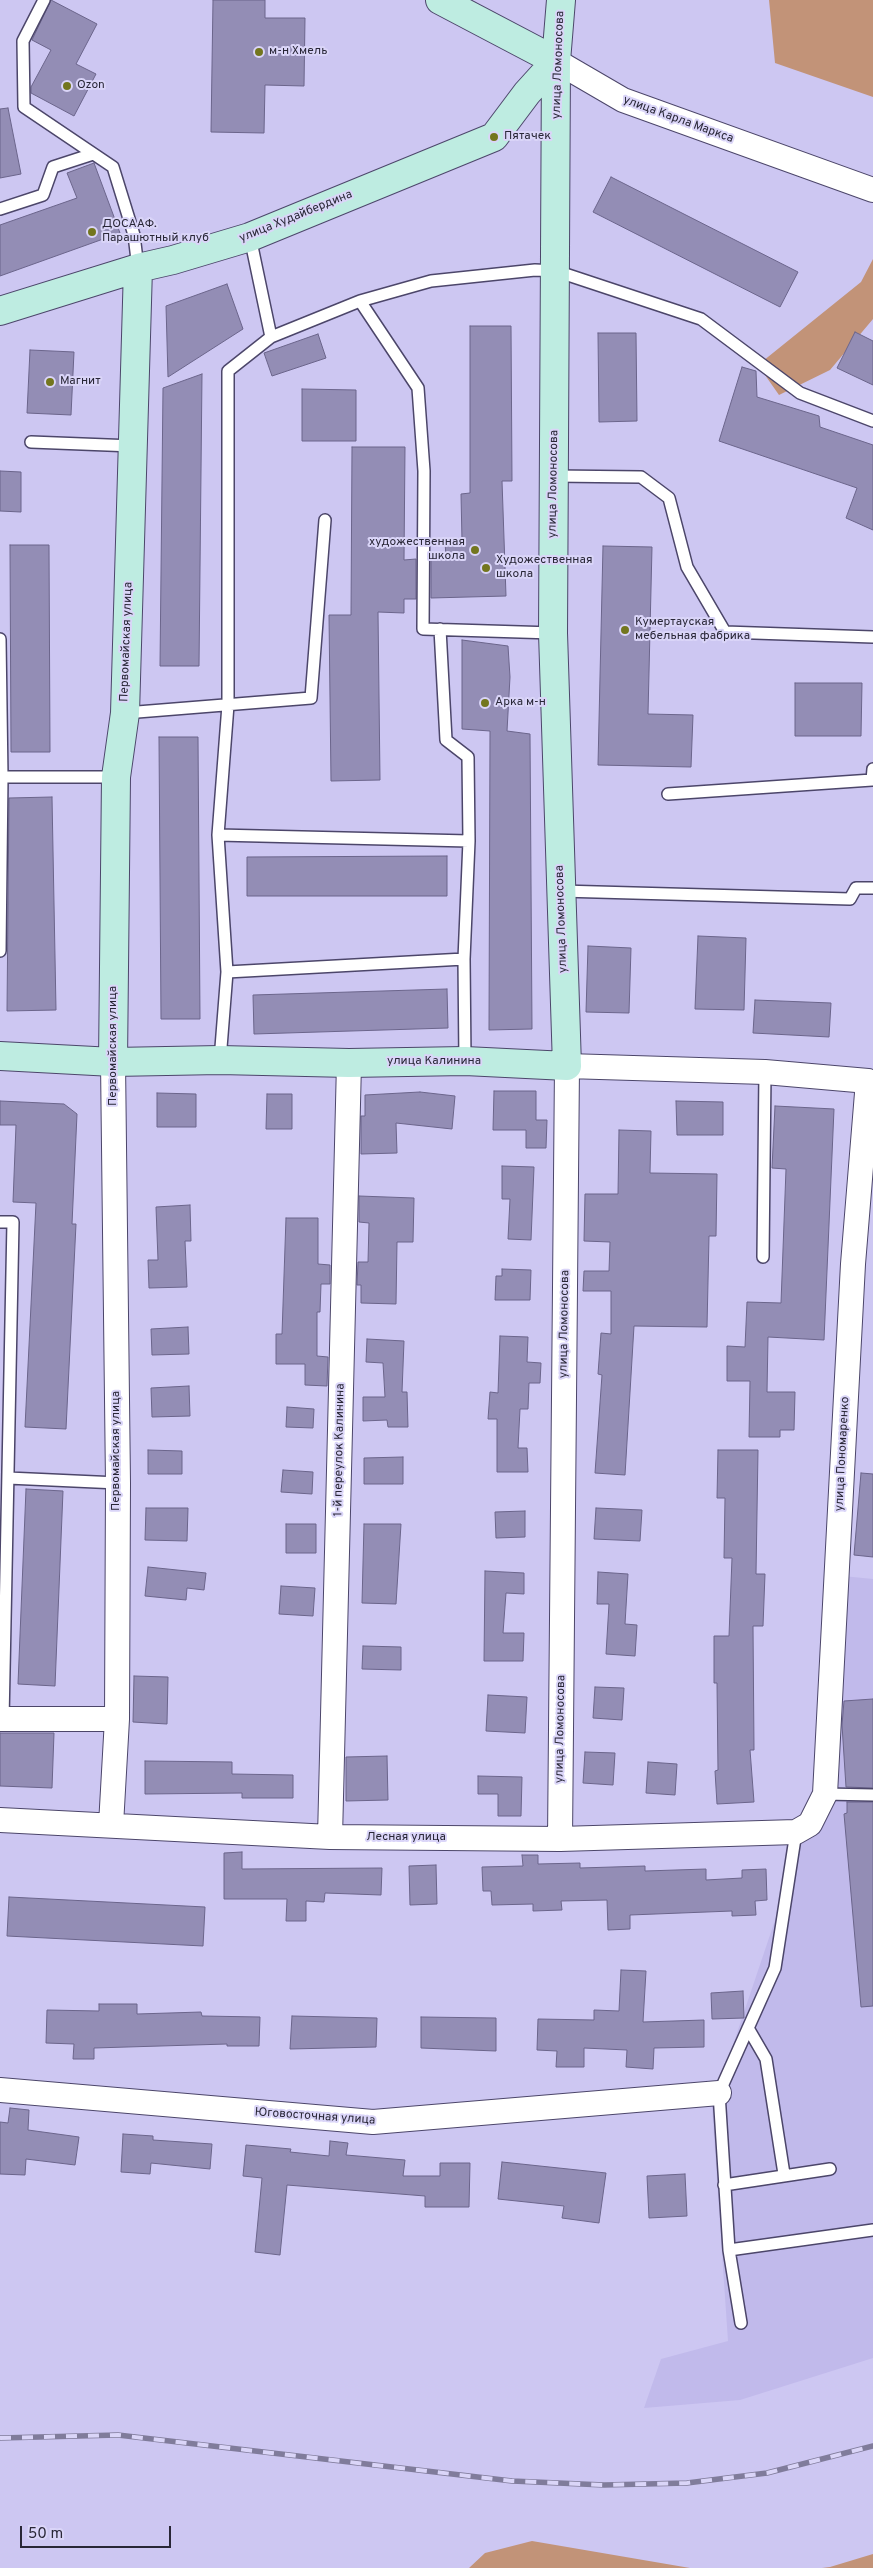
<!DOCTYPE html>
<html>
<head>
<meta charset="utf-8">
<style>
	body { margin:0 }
	#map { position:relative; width:873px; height:2568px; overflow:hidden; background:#cdc7f2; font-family:Overpass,sans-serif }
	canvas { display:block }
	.scale { position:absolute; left:20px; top:2526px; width:151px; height:22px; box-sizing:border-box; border:2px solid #292737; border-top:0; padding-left:6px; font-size:15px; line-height:18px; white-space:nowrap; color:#292737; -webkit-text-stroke:4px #dad5f8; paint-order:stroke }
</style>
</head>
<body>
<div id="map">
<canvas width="873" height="2568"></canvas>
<div class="scale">50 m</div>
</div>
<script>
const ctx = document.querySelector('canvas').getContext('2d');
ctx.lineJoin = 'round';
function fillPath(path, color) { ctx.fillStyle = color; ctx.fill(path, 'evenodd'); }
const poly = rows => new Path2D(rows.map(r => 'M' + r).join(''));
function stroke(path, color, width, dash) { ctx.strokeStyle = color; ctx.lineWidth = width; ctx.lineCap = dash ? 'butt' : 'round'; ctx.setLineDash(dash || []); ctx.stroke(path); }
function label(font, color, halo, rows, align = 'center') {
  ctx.font = font + ' Overpass,sans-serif'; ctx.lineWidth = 4; ctx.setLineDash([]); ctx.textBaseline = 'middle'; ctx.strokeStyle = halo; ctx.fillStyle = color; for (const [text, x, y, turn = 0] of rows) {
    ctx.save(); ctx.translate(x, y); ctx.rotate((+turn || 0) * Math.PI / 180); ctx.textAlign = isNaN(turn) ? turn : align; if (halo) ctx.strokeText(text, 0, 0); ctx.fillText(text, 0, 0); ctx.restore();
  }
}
fillPath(poly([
	[843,1576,873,1579,873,2358,740,2400,644,2408,661,2359,728,2341,712,2107,798,1852,828,1789]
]), '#c1baeb');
fillPath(poly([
	[769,0,873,0,873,97,775,63],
	[873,259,873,319,830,370,779,395,758,365,861,282],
	[532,2541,690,2568,469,2568,485,2553],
	[873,2554,873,2568,822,2568,830,2567]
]), '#c29378');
const building = poly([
	[51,0,97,24,76,64,96,74,74,116,31,93,31,87,51,50,32,40,51,0],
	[213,0,265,0,265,18,305,18,304,86,265,85,264,133,211,132,213,0],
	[8,108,21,174,0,178,0,109,8,108],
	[94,163,120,233,0,276,0,225,77,198,67,173,94,163],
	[611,177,798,272,780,307,593,212,611,177],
	[227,284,243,329,168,377,166,306,227,284],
	[470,326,511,326,512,481,502,481,506,596,431,598,431,559,446,558,445,541,462,541,461,494,470,493,470,326],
	[855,332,873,341,873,385,837,368,855,332],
	[598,333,636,333,637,421,599,422,598,333],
	[318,334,326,358,272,376,264,353,318,334],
	[30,350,74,352,71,415,27,413,30,350],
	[742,367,756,371,757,397,819,416,820,427,873,445,873,530,846,518,857,488,719,441,742,367],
	[202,374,199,666,160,666,163,388,202,374],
	[302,389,356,390,356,441,302,441,302,389],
	[352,447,405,447,404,560,416,559,416,599,404,599,404,613,378,612,380,780,331,781,329,615,351,615,352,447],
	[0,471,21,472,21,512,0,511,0,471],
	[10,545,49,545,50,752,11,752,10,545],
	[603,546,652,547,648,714,693,715,691,767,598,765,603,546],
	[462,640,508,646,510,677,507,731,530,734,532,1029,489,1030,490,731,462,729,462,640],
	[795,683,862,683,861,736,795,736,795,683],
	[159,737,198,737,200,1019,161,1019,159,737],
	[52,797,56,1010,7,1011,9,798,52,797],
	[447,856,447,896,247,896,247,857,447,856],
	[698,936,746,938,744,1010,695,1009,698,936],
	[588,946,631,948,629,1013,586,1012,588,946],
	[447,989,448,1028,254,1034,253,995,447,989],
	[755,1000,831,1003,829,1037,753,1033,755,1000],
	[494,1091,536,1091,536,1120,547,1120,546,1148,526,1148,526,1130,493,1130,494,1091],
	[420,1092,455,1096,452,1129,396,1123,397,1153,361,1154,361,1116,365,1116,365,1095,420,1092],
	[157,1093,196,1094,196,1127,157,1127,157,1093],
	[267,1094,292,1094,292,1129,266,1129,267,1094],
	[0,1101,64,1104,77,1114,72,1224,76,1224,66,1429,25,1427,36,1203,13,1202,16,1125,0,1125,0,1101],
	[676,1101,723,1102,723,1135,677,1135,676,1101],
	[775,1106,834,1109,824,1340,768,1337,767,1392,795,1392,794,1430,780,1430,780,1437,749,1437,750,1381,727,1381,727,1346,745,1347,747,1302,781,1303,786,1169,772,1168,775,1106],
	[619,1130,651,1131,650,1173,717,1174,716,1236,709,1236,707,1327,634,1326,625,1475,595,1473,602,1375,598,1374,601,1333,611,1334,611,1291,583,1291,584,1271,609,1271,610,1242,584,1241,585,1194,618,1194,619,1130],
	[502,1166,534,1167,531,1240,508,1239,510,1199,502,1199,502,1166],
	[359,1196,414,1198,413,1242,397,1242,396,1304,361,1303,361,1285,357,1285,358,1262,368,1262,369,1223,359,1222,359,1196],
	[190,1205,191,1241,185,1241,187,1287,149,1288,148,1260,158,1260,156,1207,190,1205],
	[286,1218,318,1218,318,1264,330,1265,330,1284,321,1284,320,1312,317,1312,317,1356,328,1357,327,1386,305,1385,305,1364,276,1364,276,1334,282,1334,286,1218],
	[502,1269,531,1270,530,1300,495,1300,496,1276,502,1276,502,1269],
	[188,1327,189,1354,152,1355,151,1329,188,1327],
	[500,1336,528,1337,527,1362,541,1363,540,1383,529,1383,528,1409,520,1409,518,1448,527,1448,528,1472,497,1472,497,1419,488,1419,490,1392,498,1393,500,1336],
	[367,1339,404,1341,402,1392,407,1392,408,1427,388,1427,387,1420,363,1421,363,1397,385,1397,383,1363,366,1362,367,1339],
	[189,1386,190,1416,152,1417,151,1388,189,1386],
	[287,1407,314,1409,313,1428,286,1427,287,1407],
	[148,1450,182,1451,182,1474,148,1474,148,1450],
	[718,1450,758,1450,756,1574,765,1574,763,1626,753,1626,754,1750,750,1750,754,1802,717,1804,715,1771,718,1770,717,1683,714,1683,714,1636,729,1636,732,1558,724,1558,725,1498,717,1498,718,1450],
	[403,1457,403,1484,364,1484,364,1458,403,1457],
	[283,1470,313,1472,312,1494,281,1492,283,1470],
	[861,1473,873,1474,873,1557,854,1555,861,1473],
	[26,1489,63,1491,55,1686,18,1684,26,1489],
	[146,1508,188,1508,187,1541,145,1540,146,1508],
	[596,1508,642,1510,640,1541,594,1539,596,1508],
	[525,1511,525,1537,496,1538,495,1512,525,1511],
	[286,1524,316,1524,316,1553,286,1553,286,1524],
	[364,1524,401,1524,396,1604,362,1603,364,1524],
	[148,1567,206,1573,204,1590,187,1588,186,1600,145,1596,148,1567],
	[485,1571,524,1573,524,1594,506,1593,503,1633,524,1633,523,1661,484,1661,485,1571],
	[598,1572,628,1574,625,1624,637,1625,635,1656,606,1654,609,1604,597,1604,598,1572],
	[281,1586,315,1588,313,1616,279,1614,281,1586],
	[363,1646,401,1647,401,1670,362,1669,363,1646],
	[134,1676,168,1677,167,1724,133,1722,134,1676],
	[595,1687,624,1688,622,1720,593,1718,595,1687],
	[488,1695,527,1697,525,1733,486,1731,488,1695],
	[873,1699,873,1788,846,1787,842,1725,844,1701,873,1699],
	[0,1733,54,1733,52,1788,0,1786,0,1733],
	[585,1752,615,1753,613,1785,583,1783,585,1752],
	[387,1756,388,1800,346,1801,346,1757,387,1756],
	[145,1761,232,1762,232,1774,293,1775,293,1798,242,1798,242,1793,145,1794,145,1761],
	[648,1762,677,1764,675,1795,646,1793,648,1762],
	[478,1776,522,1777,521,1816,498,1816,498,1794,478,1794,478,1776],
	[847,1802,873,1802,873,2006,861,2007,844,1814,847,1813,847,1802],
	[242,1852,242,1869,382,1868,381,1895,325,1893,324,1902,306,1901,306,1921,286,1921,287,1899,224,1899,224,1853,242,1852],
	[522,1855,538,1855,538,1864,580,1863,580,1868,645,1866,645,1871,706,1869,706,1880,742,1878,742,1870,766,1869,767,1900,755,1901,756,1915,732,1916,732,1911,630,1915,630,1929,608,1930,607,1900,561,1901,562,1910,533,1911,533,1904,492,1905,491,1891,483,1891,482,1867,523,1866,522,1855],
	[436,1865,437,1904,410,1905,409,1866,436,1865],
	[9,1897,205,1907,203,1946,7,1936,9,1897],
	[621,1970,646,1971,643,2022,704,2020,704,2047,654,2048,653,2069,626,2067,627,2050,584,2048,584,2067,556,2067,557,2051,537,2050,538,2019,594,2020,594,2010,619,2011,621,1970],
	[743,1991,744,2018,712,2019,711,1993,743,1991],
	[99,2004,137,2004,137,2014,201,2012,202,2016,260,2017,259,2046,227,2046,227,2044,94,2048,94,2059,73,2059,74,2044,46,2043,47,2010,99,2011,99,2004],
	[292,2016,377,2018,376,2047,290,2049,292,2016],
	[421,2017,496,2018,496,2051,421,2048,421,2017],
	[10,2108,29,2110,28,2130,79,2137,75,2165,26,2159,25,2175,0,2174,0,2122,8,2123,10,2108],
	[123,2134,153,2136,153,2140,212,2144,210,2169,151,2163,150,2174,121,2172,123,2134],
	[330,2141,348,2143,346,2155,405,2160,403,2176,440,2176,440,2163,470,2163,469,2207,425,2207,425,2196,287,2185,280,2255,255,2252,262,2178,243,2176,246,2145,291,2149,290,2152,329,2156,330,2141],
	[502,2162,606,2173,599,2223,562,2218,564,2206,498,2199,502,2162],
	[685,2174,687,2216,649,2218,647,2176,685,2174]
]);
fillPath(building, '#938db5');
stroke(building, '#6b658b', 1);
const lane = poly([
	[44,0,23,41,24,107,113,167,134,235,138,268],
	[0,209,43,195,53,167,93,154],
	[360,301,431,281,535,270,556,271,701,319,800,393,873,421],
	[271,337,360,301,418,388,424,471,423,629,553,633],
	[31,442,133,446],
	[554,476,641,477,669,498,687,567,725,632,873,637],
	[440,629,446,740,468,757,469,841,464,959,465,1061],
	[0,639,2,777,0,951],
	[125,713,311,698,325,520],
	[2,777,116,777],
	[668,794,872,780,873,769],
	[218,835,469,841],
	[561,891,850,899,856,888,873,888],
	[227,972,464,959],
	[220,1060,227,972,218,835,228,705,228,371,271,337,250,237],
	[0,1222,13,1222,3,1720],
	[763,1257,765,1072],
	[8,1478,118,1483],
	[825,1794,873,1795],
	[748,2028,766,2059,784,2174],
	[724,2185,830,2169],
	[729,2250,873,2230],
	[741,2323,729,2250,719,2093,775,1968,796,1832]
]);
const street = poly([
	[556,61,623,100,873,190],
	[0,1719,117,1719],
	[0,1820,330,1837,560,1839,796,1832,810,1824,825,1794,853,1264,868,1081,765,1072,567,1066,560,1839],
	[111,1825,117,1719,118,1483,113,1062],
	[330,1837,349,1063],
	[0,2090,373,2122,719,2093]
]);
const secondary = poly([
	[440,0,556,61],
	[0,311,138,268,173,260,250,237,494,137,527,93,556,61],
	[0,1056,113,1062,220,1060,349,1063,465,1061,567,1066,553,633,556,61,561,0],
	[113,1062,116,777,125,713,138,268]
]);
stroke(lane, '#4c466a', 14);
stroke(street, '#4c466a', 26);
stroke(secondary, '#4c466a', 30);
stroke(lane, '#fff', 11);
stroke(street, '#fff', 24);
stroke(secondary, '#beece1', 28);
const rail = poly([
	[0,2438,118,2435,512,2481,604,2485,687,2483,767,2473,873,2446]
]);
stroke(rail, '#807c9b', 5.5);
stroke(rail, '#dad5f8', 4, [11]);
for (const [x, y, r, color] of [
	[259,52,5,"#73761e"],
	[67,86,5,"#73761e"],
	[494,137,5,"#73761e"],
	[92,232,5,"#73761e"],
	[50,382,5,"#73761e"],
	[475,550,5,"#73761e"],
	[486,568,5,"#73761e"],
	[625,630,5,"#73761e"],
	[485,703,5,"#73761e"]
]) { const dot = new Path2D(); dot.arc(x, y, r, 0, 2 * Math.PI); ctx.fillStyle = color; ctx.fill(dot); stroke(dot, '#dad5f8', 2); }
label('12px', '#292737', '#dad5f8', [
	["м-н Хмель",269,52],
	["Ozon",77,86],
	["Пятачек",504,137],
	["ДОСААФ.",102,225],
	["Парашютный клуб",102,239],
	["Магнит",60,382],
	["художественная",465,543,"right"],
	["школа",465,557,"right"],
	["Художественная",496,561],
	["школа",496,575],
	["Кумертауская",635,623],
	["мебельная фабрика",635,637],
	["Арка м-н",495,703]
], 'left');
label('12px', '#292737', '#dad5f8', [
	["улица Ломоносова",559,65,-88],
	["улица Карла Маркса",678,120,20],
	["улица Худайбердина",296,217,-22],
	["улица Ломоносова",554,484,-89],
	["Первомайская улица",127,642,-88],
	["улица Ломоносова",562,919,-92],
	["Первомайская улица",114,1046,-90],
	["улица Калинина",434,1062],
	["улица Ломоносова",565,1324,-89],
	["1-й переулок Калинина",340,1450,-89],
	["Первомайская улица",117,1451,-90],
	["улица Пономаренко",843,1454,-87],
	["улица Ломоносова",561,1729,-89],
	["Лесная улица",406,1838],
	["Юговосточная улица",315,2117,4]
]);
</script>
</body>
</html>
